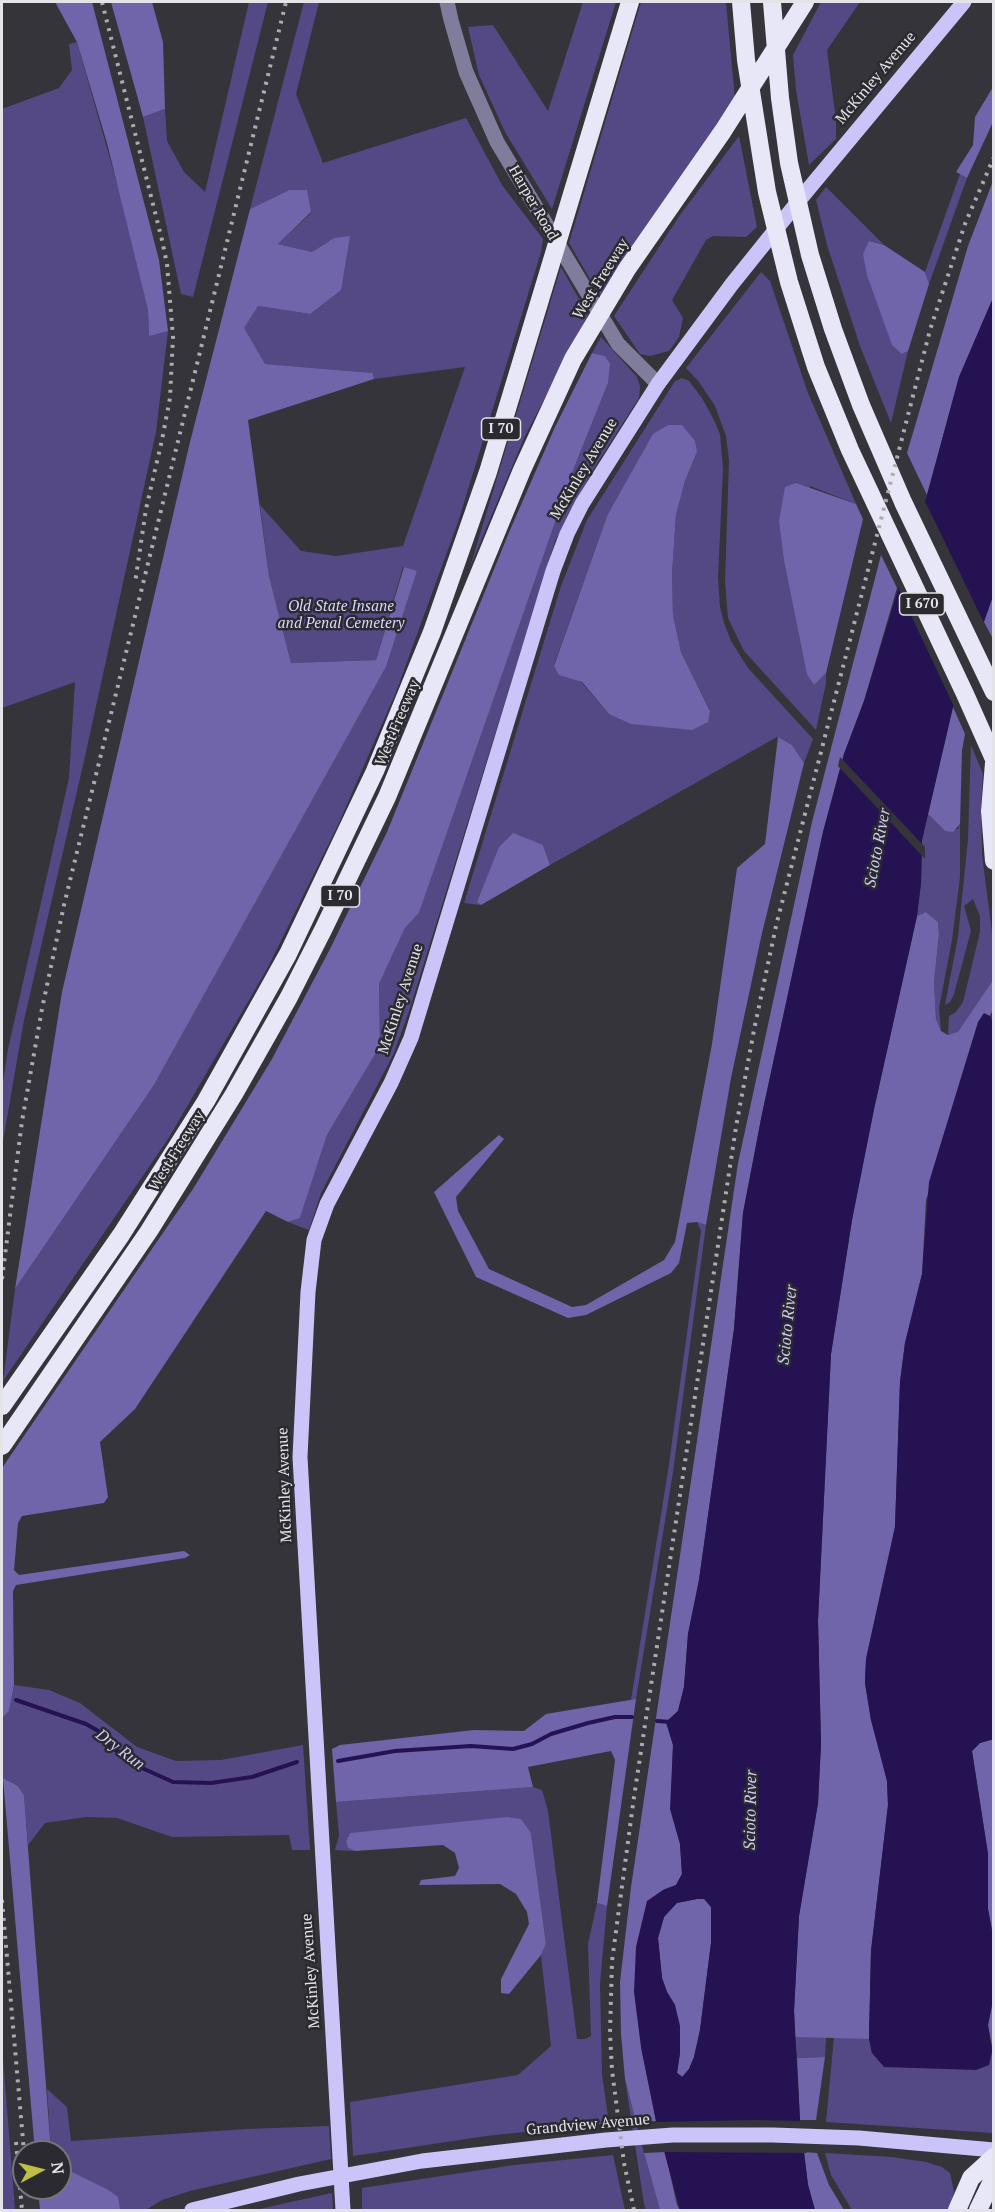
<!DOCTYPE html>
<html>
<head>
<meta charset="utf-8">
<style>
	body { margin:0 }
	#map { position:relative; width:995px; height:2212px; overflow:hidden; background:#35343a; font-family:"PT Serif",serif }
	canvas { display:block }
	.frame { position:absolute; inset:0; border:3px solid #e4e4e8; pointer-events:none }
	.north { position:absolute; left:12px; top:2140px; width:60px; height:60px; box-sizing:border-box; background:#2b2a30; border:2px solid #75747a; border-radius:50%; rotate:83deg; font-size:16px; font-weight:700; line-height:24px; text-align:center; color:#e4e4e8 }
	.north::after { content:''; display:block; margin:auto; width:21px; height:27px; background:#bdbf43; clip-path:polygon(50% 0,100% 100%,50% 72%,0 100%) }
</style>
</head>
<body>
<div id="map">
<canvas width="995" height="2212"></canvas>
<div class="frame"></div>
<div class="north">N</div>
</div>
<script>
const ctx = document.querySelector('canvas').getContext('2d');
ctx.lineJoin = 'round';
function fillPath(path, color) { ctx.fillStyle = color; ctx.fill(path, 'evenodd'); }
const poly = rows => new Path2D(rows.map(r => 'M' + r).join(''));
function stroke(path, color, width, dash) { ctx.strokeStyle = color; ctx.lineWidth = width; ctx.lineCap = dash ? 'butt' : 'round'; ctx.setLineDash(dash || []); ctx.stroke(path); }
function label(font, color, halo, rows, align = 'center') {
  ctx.font = font + ' "PT Serif",serif'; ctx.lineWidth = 5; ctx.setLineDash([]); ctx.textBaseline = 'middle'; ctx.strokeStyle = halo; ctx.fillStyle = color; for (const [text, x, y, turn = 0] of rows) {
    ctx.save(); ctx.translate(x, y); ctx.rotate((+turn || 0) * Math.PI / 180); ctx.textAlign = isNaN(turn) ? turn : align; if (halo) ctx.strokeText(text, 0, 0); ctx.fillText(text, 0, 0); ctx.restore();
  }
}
fillPath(poly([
	[249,2,268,2,193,297,181,294,143,117,165,109,167,141,184,172,205,192],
	[304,2,319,2,296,94,323,163,466,118,502,185,543,239,541,252,458,522,396,692,338,825,267,969,168,1139,3,1381,15,1289,154,1085,386,667,417,571,403,567,376,660,291,663,269,576,260,505,301,551,336,556,403,546,465,367,374,379,373,373,265,364,243,328,258,306,310,314,334,238,312,252,278,244,311,213,289,190,250,209],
	[583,2,616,2,552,209,505,132,479,75,468,27,493,25,548,111],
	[641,2,726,2,735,100,600,296,569,243],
	[821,2,860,2,827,50,836,121,836,139,809,165,796,90,793,55],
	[77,42,127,219,148,310,149,335,168,331,156,432,84,761,24,1020,2,1147,2,1089,8,1049,69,778,75,682,2,708,2,109,59,88,72,70,69,44],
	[739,136,757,227,746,237,713,236,706,240,672,300,683,318,679,337,669,351,650,356,640,354,614,316,680,215],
	[960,174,967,178,929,284,925,272],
	[826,187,884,245,869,241,902,354,908,351,891,423,860,346,827,245,816,200],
	[561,267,588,315,524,438,470,567],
	[761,272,770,281,808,393,856,504,810,486,814,685,826,673,826,683,816,730,744,651,728,618,725,582,729,460,726,436,715,406,699,382,686,368],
	[601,337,637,377,640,386,639,398,591,473,555,541,410,1008,394,1053,321,1193,309,1230,288,1222,300,1218,327,1135,380,1046,379,984,405,928,419,913,574,468,608,383,605,356,592,353],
	[682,378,689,381,702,398,714,420,720,434,723,469,718,578,720,607,724,623,731,641,748,668,813,739,804,763,792,745,777,737,550,865,543,845,477,901,481,905,464,903,561,586,587,520,675,381],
	[697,452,685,481,676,515,672,574,673,615,681,652,710,710,609,714,581,682,554,665,607,516],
	[971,745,983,774,981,805,982,855,993,940,993,980,958,1033,948,1035,949,1016,956,1012,963,1002,980,932,980,916,973,899,964,906,971,931,954,994,950,1002,945,1005,958,937,968,839],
	[928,814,945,831,958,829,960,824,960,877,952,940,939,1008,941,1031,936,1019,934,982,939,934,938,922,926,912,917,916,921,883,922,840],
	[697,1222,706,1225,673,1472,636,1699,631,1700,668,1471,701,1231],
	[14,1685,49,1690,80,1703,137,1747,176,1761,221,1760,303,1745,310,1850,292,1850,289,1835,172,1837,117,1818,86,1817,45,1823,28,1845,24,1795,18,1786,3,1778,2,1718,9,1711],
	[533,1787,542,1790,548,1811,577,2039,585,2039,591,2036,588,1944,597,1903,607,1906,600,1984,602,2075,609,2123,486,2136,353,2156,350,2102,518,2075,551,2046,541,1955,546,1944,531,1833,350,1833,346,1841,348,1848,355,1851,335,1850,339,1836,336,1802],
	[795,2037,826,2037,825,2057,797,2058],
	[834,2037,869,2039,872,2053,989,2065,992,2051,993,2051,993,2133,826,2122],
	[2,2046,15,2210,2,2210],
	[625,2079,644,2153,660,2210,646,2210,644,2204],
	[47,2089,67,2107,71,2141,246,2129,329,2126,331,2159,190,2191,162,2200,146,2210,118,2210,120,2209,107,2189,60,2166,60,2152,51,2152],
	[825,2153,892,2157,926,2162,942,2167,950,2173,954,2192,949,2210,852,2210,831,2175],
	[613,2155,625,2210,362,2210,362,2188,514,2165],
	[332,2193,333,2210,256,2210,286,2203]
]), '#544985');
fillPath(poly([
	[55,2,92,2,159,260,168,331,149,336,148,310,107,143,77,42],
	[111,2,152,2,163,42,165,109,143,117],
	[993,87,993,122,967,178,956,172,973,145,975,117],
	[993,181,993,298,959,377,927,495,907,453,968,246],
	[289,190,307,190,311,212,278,244,312,252,334,238,350,236,341,290,310,314,258,306,244,328,265,364,373,373,374,379,248,420,269,576,291,663,376,660,404,567,417,571,386,667,154,1085,15,1289,62,992,190,442,250,209],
	[869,241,884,245,925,272,929,284,908,351,902,354,892,345,867,275,863,254],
	[592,353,605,356,610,364,608,383,574,468,419,913,405,928,379,984,380,1046,327,1135,300,1218,288,1222,266,1211,135,1409,100,1442,108,1497,104,1503,22,1516,18,1523,14,1570,19,1575,184,1551,190,1555,185,1558,16,1585,13,1591,14,1685,9,1711,2,1718,2,1468,193,1189,272,1059,330,949,387,832,510,530,555,427],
	[668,425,682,425,695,441,697,452,685,481,676,515,672,574,673,615,681,652,710,711,708,722,692,730,631,724,609,714,582,682,559,675,554,666,607,516,653,434],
	[796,483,856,504,863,519,826,673,814,685,807,674,784,560,779,521,785,487],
	[881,555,897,588,864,701,844,754,823,832,762,1114,743,1213,734,1329,699,1580,688,1634,684,1687,678,1711,666,1722,673,1745,671,1809,680,1844,682,1874,676,1885,663,1890,641,2047,656,2121,636,2122,625,2079,621,2034,620,1982,631,1887,738,1163,812,822],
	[993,596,994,637,993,639,984,622],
	[953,707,965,734,962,750,960,824,953,832,945,831,928,814],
	[778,737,792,745,804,763,762,933,731,1078,706,1225,697,1222,687,1223,679,1263,671,1273,586,1315,568,1318,476,1277,434,1192,499,1135,504,1139,456,1197,458,1211,489,1269,572,1307,586,1305,664,1260,675,1242,712,1044,737,868,765,844],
	[513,833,543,845,550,865,481,905,477,902,499,847],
	[926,912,938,922,939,934,934,982,936,1019,941,1031,948,1035,958,1032,993,980,993,1009,990,1016,984,1014,926,1200,922,1274,905,1343,900,1382,895,1527,866,1659,865,1683,871,1720,887,1780,888,1805,871,1951,869,2039,795,2037,794,2011,799,1916,818,1803,821,1744,818,1620,831,1354,852,1220,874,1109,917,916],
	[636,1699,607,1906,597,1903,615,1760,611,1751,528,1767,533,1787,336,1802,332,1749,340,1745,474,1730,524,1731,546,1714],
	[993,1739,993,1936,988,1909,988,1854,972,1751,980,1743],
	[3,1778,18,1786,24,1795,51,2152,35,2152],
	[507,1817,521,1819,531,1833,546,1944,541,1955,509,1994,501,1993,501,1979,529,1924,527,1912,516,1894,500,1884,419,1885,421,1880,455,1876,459,1868,455,1853,443,1845,355,1851,348,1848,346,1841,350,1833],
	[697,1899,705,1899,711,1907,711,1943,700,2030,694,2057,689,2069,683,2077,677,2073,680,2053,675,2005,667,1992,662,1978,658,1938,664,1917,676,1903],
	[993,2000,993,2051,988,2025],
	[825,2057,816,2120,800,2120,797,2058],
	[665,2152,677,2205,680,2210,660,2210,644,2153],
	[804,2152,817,2153,829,2185,844,2210,815,2210,808,2185],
	[60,2166,107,2189,118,2197,120,2209,118,2210,40,2210,38,2188,60,2188]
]), '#7064aa');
fillPath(poly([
	[993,298,993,596,953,707,922,840,921,883,917,916,874,1109,852,1220,831,1354,818,1620,821,1744,818,1803,799,1916,794,2011,800,2120,808,2185,815,2210,680,2210,656,2121,641,2047,634,1992,636,1947,647,1901,663,1890,676,1885,682,1874,680,1844,670,1809,673,1745,666,1722,678,1711,684,1687,688,1634,699,1580,734,1329,743,1213,762,1114,823,832,844,754,864,701,927,495,959,377],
	[697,1899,704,1899,711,1907,711,1943,700,2030,694,2057,689,2069,682,2077,677,2073,680,2053,680,2026,675,2005,667,1992,662,1978,658,1938,664,1917,677,1903],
	[984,1013,990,1016,994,1026,994,1739,980,1743,972,1751,988,1854,988,1909,993,1936,993,2000,988,2025,992,2051,989,2065,976,2070,884,2067,872,2053,869,2039,871,1951,888,1805,887,1781,871,1720,865,1683,866,1659,895,1527,900,1382,905,1343,922,1274,929,1182,978,1022]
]), '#251252');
fillPath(poly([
	[923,497,986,627,956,711,896,583],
	[840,757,925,847,925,859,838,766],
	[754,2120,803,2121,807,2153,662,2152,654,2122]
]), '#35343a');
stroke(poly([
	[16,1700,86,1724,100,1732,110,1746,142,1768,173,1782,211,1783,252,1777,297,1762],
	[657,1721,671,1722],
	[338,1761,395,1751,471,1746,513,1749,532,1744,551,1734,588,1723,615,1717,632,1717]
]), '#251252', 4);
stroke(poly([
	[447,2,451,20,466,72,497,142,618,344,658,384]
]), '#807c9c', 15);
stroke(poly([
	[192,2210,299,2184,422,2161,606,2140,673,2135,773,2135,859,2138,994,2150],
	[343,2210,300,1457,308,1292,314,1240,327,1204,391,1083,411,1038,553,571,567,534,582,504,658,384,732,284,801,198,964,2]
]), '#cac4f9', 15);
stroke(poly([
	[741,2,746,60,767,192,789,282,816,367,850,450,965,694,994,759],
	[772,2,780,98,789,163,810,255,833,329,861,405,903,502,994,692],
	[994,763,990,811,994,861],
	[2,1406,121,1235,206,1101,288,954,375,771,432,632,488,472,630,2],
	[2,1446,149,1231,234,1094,289,997,324,928,387,797,522,470,573,359,627,269,723,131,805,2],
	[957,2210,971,2178,994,2157],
	[978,2210,994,2177]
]), '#e8e7f7', 18);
stroke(poly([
	[102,2,162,240,167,264,173,337,170,398,162,440,146,509,135,583],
	[2,1279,22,1121,42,1009,64,905,286,2],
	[2,1900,24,2152],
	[16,2142,22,2210],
	[634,2210,624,2163,612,2070,610,2033,612,1961,634,1797,736,1127,754,1030,776,926,930,330,965,224,994,157]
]), '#acacb0', 4, [3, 6]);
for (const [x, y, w] of [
	[501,429,39],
	[922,604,45],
	[340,896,39]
]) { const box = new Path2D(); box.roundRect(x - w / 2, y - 11, w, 22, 4.5); ctx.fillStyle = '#2b2a30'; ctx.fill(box); stroke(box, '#e4e4e8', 1.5); }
label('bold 14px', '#e4e4e8', null, [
	["I 70",501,429],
	["I 670",922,604],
	["I 70",340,896]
]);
label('15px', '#e4e4e8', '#2b2a30', [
	["McKinley Avenue",876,78,-50],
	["Harper Road",533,203,60],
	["West Freeway",601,279,-58],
	["McKinley Avenue",584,469,-59],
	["West Freeway",398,723,-67],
	["McKinley Avenue",401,999,-72],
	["West Freeway",177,1151,-58],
	["McKinley Avenue",285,1485,-92],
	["McKinley Avenue",311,1971,-94],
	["Grandview Avenue",588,2125,-5]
]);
label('italic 15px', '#dad6fe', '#2b2a30', [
	["Old State Insane",341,607],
	["and Penal Cemetery",341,624]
]);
label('italic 16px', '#d0ccf4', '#2b2a30', [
	["Scioto River",878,848,-79],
	["Scioto River",788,1325,-84],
	["Dry Run",120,1750,37],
	["Scioto River",751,1810,-89]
]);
</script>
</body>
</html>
